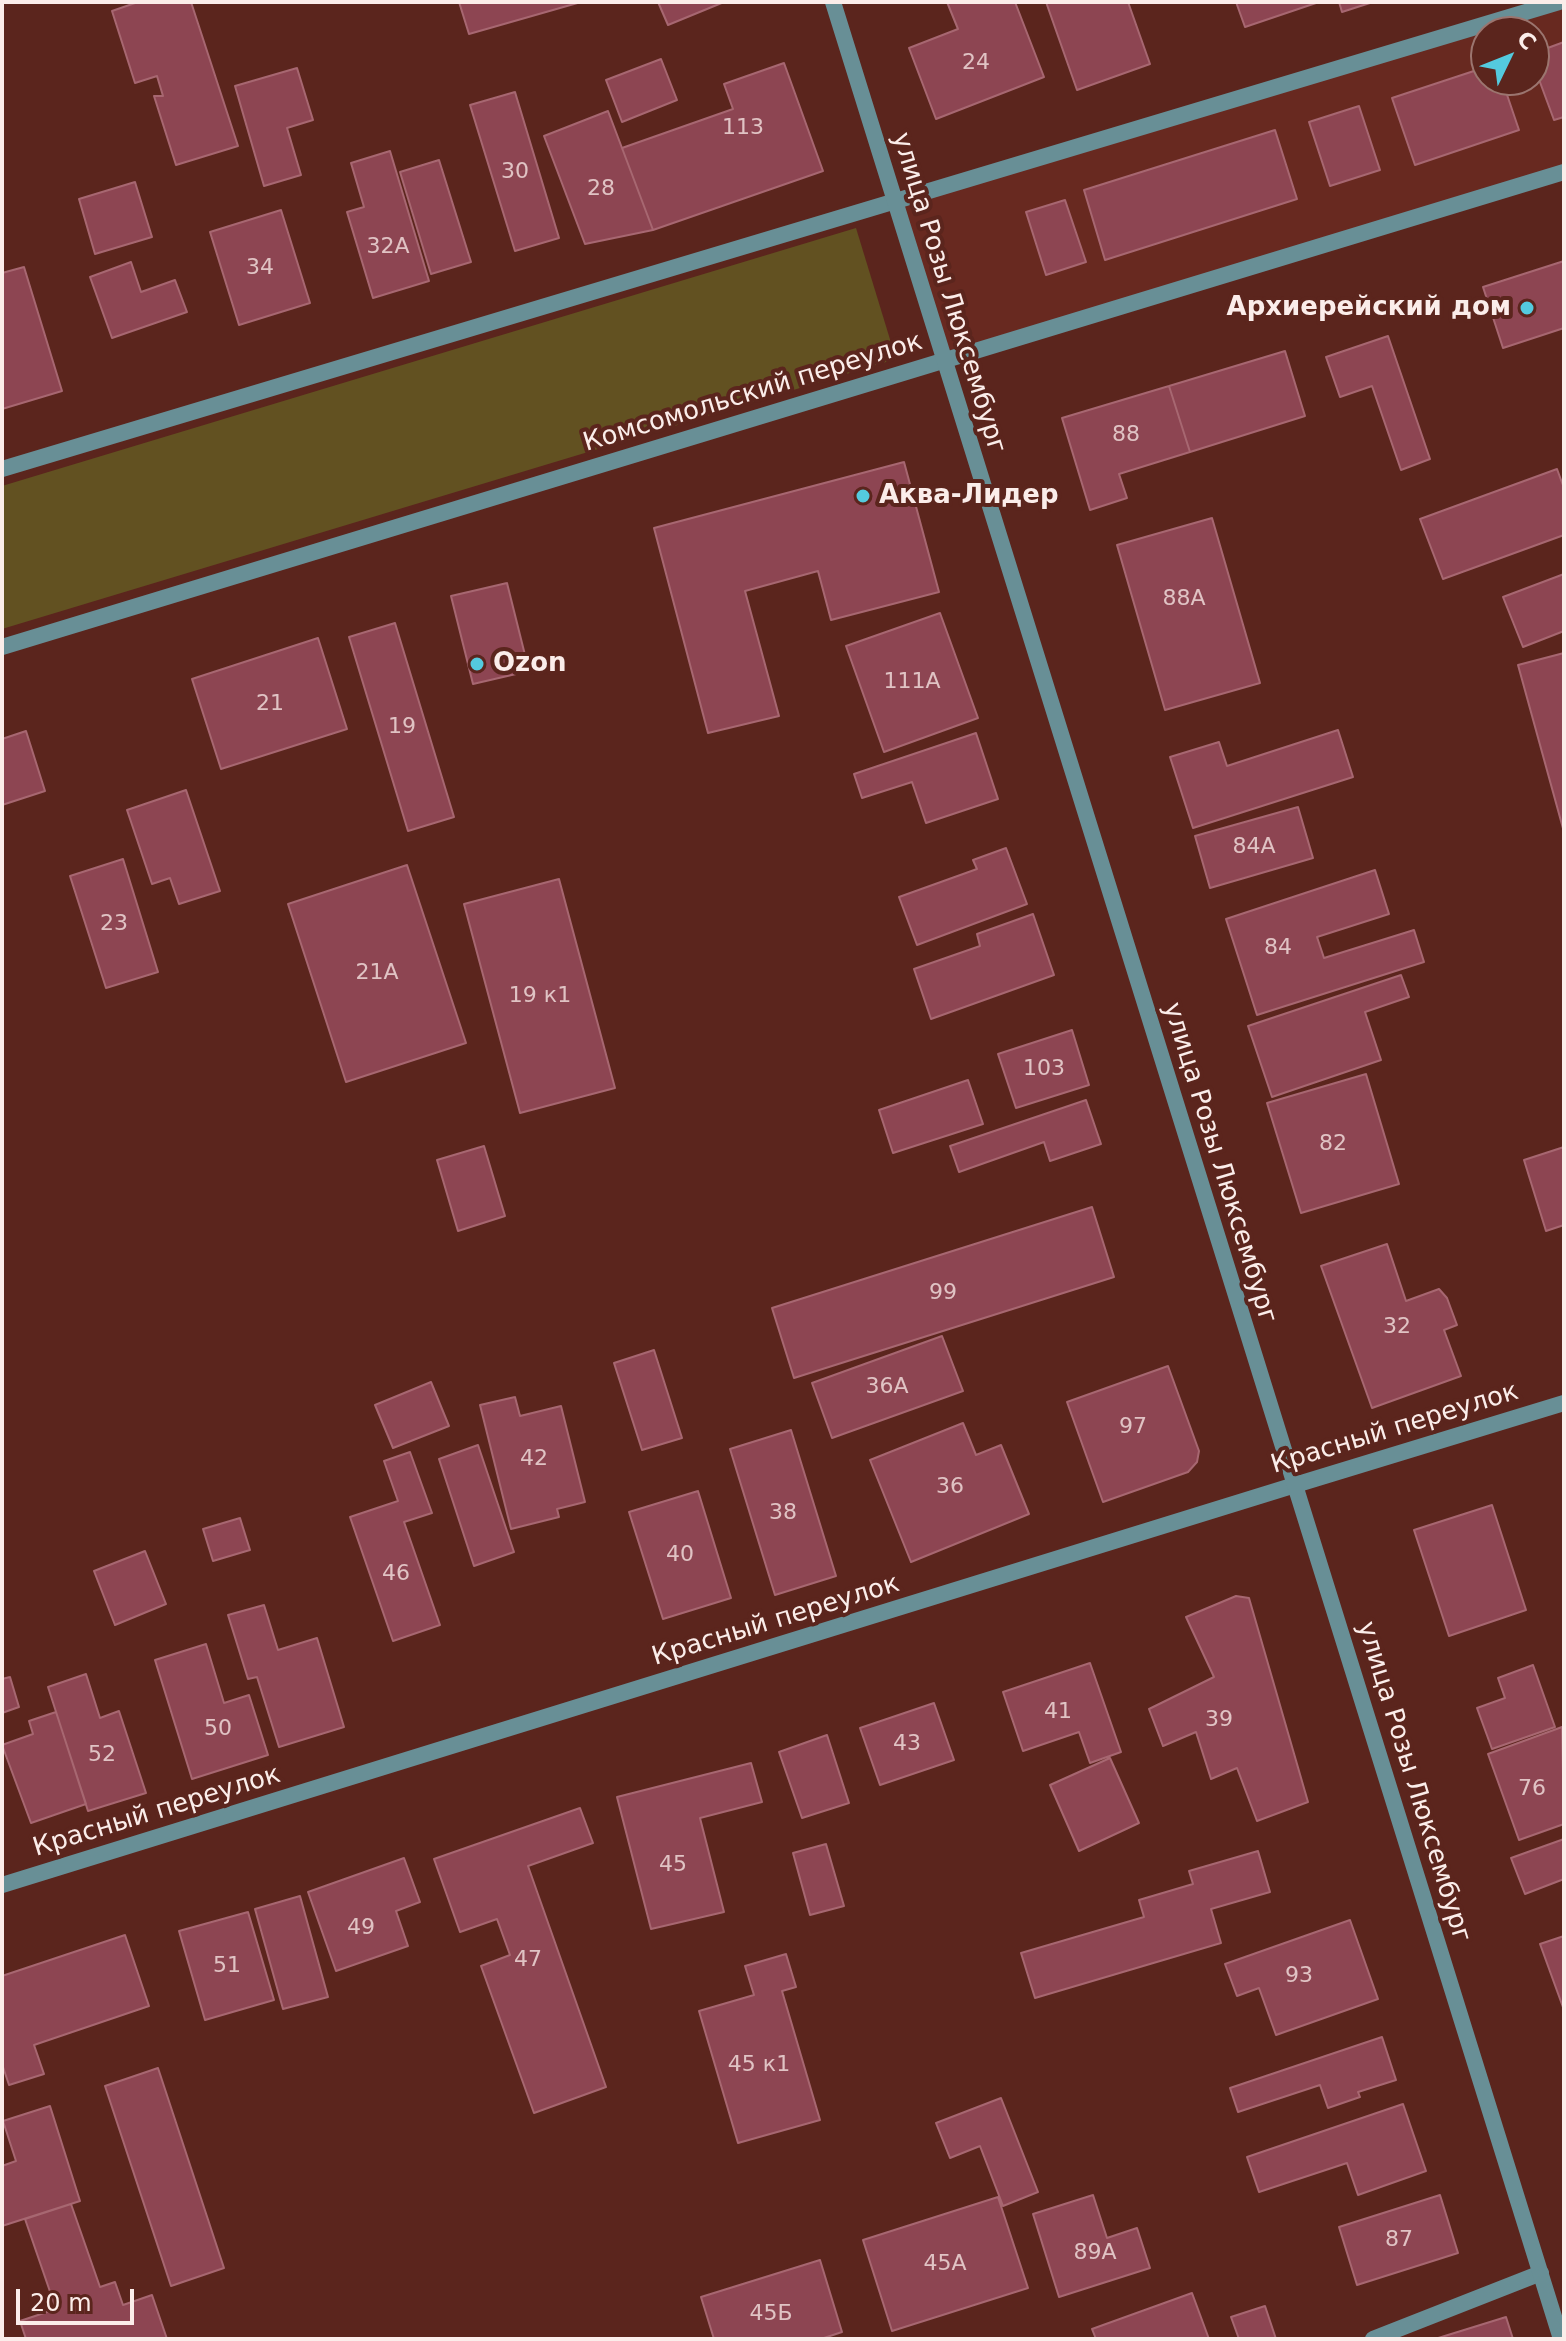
<!DOCTYPE html>
<html>
<head>
<meta charset="utf-8">
<style>
	body { margin:0 }
	#map { position:relative; width:1566px; height:2341px; overflow:hidden; background:#5b251d; font-family:"DejaVu Sans",sans-serif }
	canvas { display:block }
	.frame { position:absolute; inset:0; border:4px solid #fbedea; pointer-events:none }
	.north { position:absolute; left:1470px; top:16px; width:80px; height:80px; box-sizing:border-box; background:#5b251d; border:2px solid #9b756f; border-radius:50%; rotate:47deg; font-size:22px; font-weight:700; line-height:32px; text-align:center; color:#fbedea }
	.north::after { content:''; display:block; margin:auto; width:28px; height:36px; background:#54cade; clip-path:polygon(50% 0,100% 100%,50% 72%,0 100%) }
	.scale { position:absolute; left:16px; top:2289px; width:118px; height:36px; box-sizing:border-box; border:4px solid #fbedea; border-top:0; padding-left:10px; font-size:24px; line-height:28px; white-space:nowrap; color:#fbedea; -webkit-text-stroke:6px #5b251d; paint-order:stroke }
</style>
</head>
<body>
<div id="map">
<canvas width="1566" height="2341"></canvas>
<div class="frame"></div>
<div class="north">С</div>
<div class="scale">20 m</div>
</div>
<script>
const ctx = document.querySelector('canvas').getContext('2d');
ctx.lineJoin = 'round';
function fillPath(path, color) { ctx.fillStyle = color; ctx.fill(path, 'evenodd'); }
const poly = rows => new Path2D(rows.map(r => 'M' + r).join(''));
function stroke(path, color, width, dash) { ctx.strokeStyle = color; ctx.lineWidth = width; ctx.lineCap = dash ? 'butt' : 'round'; ctx.setLineDash(dash || []); ctx.stroke(path); }
function label(font, color, halo, rows, align = 'center') {
  ctx.font = font + ' "DejaVu Sans",sans-serif'; ctx.lineWidth = 8; ctx.setLineDash([]); ctx.textBaseline = 'middle'; ctx.strokeStyle = halo; ctx.fillStyle = color; for (const [text, x, y, turn = 0] of rows) {
    ctx.save(); ctx.translate(x, y); ctx.rotate((+turn || 0) * Math.PI / 180); ctx.textAlign = isNaN(turn) ? turn : align; if (halo) ctx.strokeText(text, 0, 0); ctx.fillText(text, 0, 0); ctx.restore();
  }
}
fillPath(poly([
	[1564,2,1564,172,943,360,894,202],
	[1486,32,1534,32,1534,80,1486,80]
]), '#682920');
fillPath(poly([
	[856,228,896,359,2,629,2,486]
]), '#625121');
const building = poly([
	[138,2,191,2,238,146,176,165,154,96,163,96,157,76,135,83,112,11,138,2],
	[459,2,581,2,469,34,459,2],
	[658,2,724,2,668,25,658,2],
	[947,2,1015,2,1044,77,936,119,909,48,958,29,947,2],
	[1046,2,1128,2,1150,64,1077,90,1046,2],
	[1236,2,1319,2,1245,27,1236,2],
	[1339,2,1373,2,1342,12,1339,2],
	[1564,42,1564,117,1554,120,1534,66,1534,53,1564,42],
	[661,59,677,100,622,122,606,80,661,59],
	[784,63,823,171,653,230,622,148,733,109,724,84,784,63],
	[1486,67,1486,80,1502,80,1519,130,1415,165,1392,98,1486,67],
	[297,68,313,120,287,128,301,175,264,186,235,86,297,68],
	[515,92,559,238,515,251,470,105,515,92],
	[1359,106,1380,170,1330,186,1309,122,1359,106],
	[608,111,653,230,585,244,544,136,608,111],
	[1275,130,1297,199,1105,260,1084,190,1275,130],
	[390,151,429,281,373,298,347,212,364,207,351,163,390,151],
	[439,160,471,262,431,274,400,172,439,160],
	[135,182,152,237,95,254,79,199,135,182],
	[1065,200,1086,262,1046,275,1026,212,1065,200],
	[281,210,310,303,239,325,210,232,281,210],
	[1564,261,1564,328,1503,348,1483,287,1564,261],
	[131,262,141,292,175,280,187,312,112,338,90,277,131,262],
	[24,267,62,391,2,409,2,273,24,267],
	[1388,336,1430,459,1401,470,1372,386,1340,397,1326,357,1388,336],
	[1285,351,1305,416,1190,452,1169,386,1285,351],
	[1169,386,1190,452,1119,474,1127,498,1090,510,1062,418,1169,386],
	[904,462,939,592,831,620,818,571,745,591,779,716,708,733,654,528,904,462],
	[1557,469,1564,488,1564,535,1443,579,1420,519,1557,469],
	[1212,518,1260,683,1165,710,1117,545,1212,518],
	[1564,574,1564,631,1523,647,1503,597,1564,574],
	[507,583,529,671,473,684,451,596,507,583],
	[940,613,978,718,884,752,846,646,940,613],
	[395,623,454,817,408,831,349,637,395,623],
	[318,638,347,729,221,769,192,679,318,638],
	[1564,653,1564,832,1518,665,1564,653],
	[1338,730,1353,777,1193,828,1170,757,1219,742,1227,766,1338,730],
	[26,731,45,791,2,805,2,739,26,731],
	[976,733,998,799,926,823,912,782,862,798,854,774,976,733],
	[186,790,220,891,179,904,170,878,152,884,127,810,186,790],
	[1298,807,1313,858,1210,888,1195,836,1298,807],
	[1006,848,1027,904,917,945,899,897,977,869,973,860,1006,848],
	[123,859,158,972,106,988,70,876,123,859],
	[407,865,466,1043,346,1082,288,904,407,865],
	[1375,870,1389,914,1317,937,1324,958,1414,930,1424,962,1257,1015,1226,919,1375,870],
	[559,879,615,1088,520,1113,464,904,559,879],
	[1033,914,1054,975,931,1019,914,969,980,946,977,934,1033,914],
	[1401,975,1409,997,1365,1012,1381,1060,1272,1097,1248,1026,1401,975],
	[1072,1030,1089,1085,1016,1108,998,1054,1072,1030],
	[1366,1074,1399,1184,1301,1213,1267,1103,1366,1074],
	[968,1080,983,1124,893,1153,879,1110,968,1080],
	[1086,1100,1101,1144,1050,1161,1044,1142,959,1172,950,1146,1086,1100],
	[484,1146,505,1216,458,1231,437,1160,484,1146],
	[1564,1147,1564,1225,1546,1231,1524,1160,1564,1147],
	[1092,1207,1114,1277,794,1378,772,1308,1092,1207],
	[1387,1244,1406,1301,1439,1289,1447,1298,1457,1325,1444,1330,1461,1376,1372,1408,1321,1266,1387,1244],
	[942,1336,963,1391,832,1438,812,1383,942,1336],
	[654,1350,682,1438,642,1450,614,1363,654,1350],
	[1168,1366,1199,1451,1197,1462,1188,1472,1103,1502,1067,1402,1168,1366],
	[431,1382,449,1426,393,1448,375,1405,431,1382],
	[515,1397,520,1416,561,1406,585,1502,557,1509,559,1517,511,1529,480,1405,515,1397],
	[963,1423,976,1455,1001,1445,1029,1514,911,1562,870,1460,963,1423],
	[791,1430,836,1576,775,1595,730,1449,791,1430],
	[478,1445,514,1552,474,1566,439,1459,478,1445],
	[410,1452,432,1513,404,1522,440,1625,393,1641,350,1517,398,1501,384,1461,410,1452],
	[698,1491,731,1598,663,1619,629,1512,698,1491],
	[1492,1505,1526,1610,1449,1636,1414,1530,1492,1505],
	[240,1518,250,1550,213,1561,203,1529,240,1518],
	[145,1551,166,1604,115,1625,94,1571,145,1551],
	[1236,1596,1249,1598,1308,1802,1257,1821,1237,1768,1211,1779,1196,1732,1163,1746,1149,1709,1214,1677,1186,1617,1236,1596],
	[264,1605,278,1650,317,1638,344,1727,279,1747,257,1677,248,1679,228,1615,264,1605],
	[206,1644,224,1703,249,1695,268,1755,192,1779,155,1660,206,1644],
	[1090,1663,1121,1752,1090,1763,1079,1732,1023,1751,1003,1692,1090,1663],
	[1533,1665,1555,1727,1492,1749,1477,1708,1505,1698,1498,1678,1533,1665],
	[86,1674,100,1718,119,1711,146,1793,88,1811,48,1687,86,1674],
	[10,1677,19,1707,2,1713,2,1679,10,1677],
	[934,1703,954,1760,880,1785,860,1728,934,1703],
	[56,1712,86,1804,31,1823,2,1745,33,1734,29,1721,56,1712],
	[1562,1727,1564,1824,1519,1840,1488,1754,1562,1727],
	[827,1735,849,1803,802,1818,779,1752,827,1735],
	[1110,1758,1139,1823,1079,1851,1050,1785,1110,1758],
	[751,1763,762,1802,700,1818,724,1912,651,1929,617,1797,751,1763],
	[580,1808,593,1843,528,1866,606,2087,534,2113,481,1966,510,1955,497,1919,460,1932,434,1859,580,1808],
	[1564,1839,1564,1879,1525,1894,1511,1858,1564,1839],
	[826,1844,844,1906,810,1915,793,1853,826,1844],
	[1258,1851,1270,1892,1211,1909,1221,1943,1035,1998,1021,1953,1144,1917,1139,1900,1193,1884,1189,1871,1258,1851],
	[404,1858,420,1902,396,1911,408,1946,336,1971,308,1892,404,1858],
	[300,1896,328,1997,283,2009,255,1909,300,1896],
	[248,1912,274,2000,205,2020,179,1931,248,1912],
	[1350,1920,1378,1999,1276,2035,1259,1988,1237,1996,1225,1964,1350,1920],
	[125,1935,149,2006,34,2045,44,2074,9,2085,2,2064,2,1976,125,1935],
	[1564,1936,1564,2010,1540,1944,1564,1936],
	[786,1954,796,1987,782,1991,820,2120,738,2143,699,2011,754,1995,745,1966,786,1954],
	[1382,2037,1396,2080,1358,2092,1360,2097,1328,2108,1320,2085,1238,2112,1230,2088,1382,2037],
	[158,2068,224,2268,171,2286,105,2086,158,2068],
	[1001,2098,1038,2192,1003,2206,980,2146,950,2158,936,2123,1001,2098],
	[1403,2104,1426,2171,1358,2195,1347,2163,1259,2192,1247,2157,1403,2104],
	[50,2106,80,2201,2,2226,2,2166,16,2161,3,2121,50,2106],
	[1093,2195,1107,2238,1137,2228,1150,2268,1059,2297,1033,2214,1093,2195],
	[1440,2195,1458,2253,1357,2285,1339,2227,1440,2195],
	[998,2197,1028,2288,892,2331,863,2240,998,2197],
	[71,2204,100,2287,115,2282,123,2305,152,2295,167,2339,26,2339,20,2321,56,2309,25,2219,71,2204],
	[820,2260,842,2332,821,2339,714,2339,701,2297,820,2260],
	[1192,2293,1209,2339,1096,2339,1092,2329,1192,2293],
	[1265,2306,1276,2339,1239,2339,1231,2317,1265,2306],
	[1506,2317,1513,2339,1435,2339,1506,2317]
]);
fillPath(building, '#8d4552');
stroke(building, '#a76771', 2);
stroke(poly([
	[1373,2339,1541,2273]
]), '#688f96', 16);
stroke(poly([
	[2,469,1559,2],
	[2,647,1564,172],
	[2,1885,1295,1485]
]), '#688f96', 16);
stroke(poly([
	[833,2,1561,2339],
	[1295,1485,1564,1403]
]), '#688f96', 16);
for (const [x, y, r, color] of [
	[1527,308,8,"#54cade"],
	[863,496,8,"#54cade"],
	[477,664,8,"#54cade"]
]) { const dot = new Path2D(); dot.arc(x, y, r, 0, 2 * Math.PI); ctx.fillStyle = color; ctx.fill(dot); stroke(dot, '#5b251d', 3); }
label('22px', '#e0c3c4', null, [
	["24",976,63],
	["113",743,128],
	["30",515,172],
	["28",601,189],
	["32А",388,247],
	["34",260,268],
	["88",1126,435],
	["88А",1184,599],
	["111А",912,682],
	["21",270,704],
	["19",402,727],
	["84А",1254,847],
	["23",114,924],
	["84",1278,948],
	["21А",377,973],
	["19 к1",540,996],
	["103",1044,1069],
	["82",1333,1144],
	["99",943,1293],
	["32",1397,1327],
	["36А",887,1387],
	["97",1133,1427],
	["42",534,1459],
	["36",950,1487],
	["38",783,1513],
	["40",680,1555],
	["46",396,1574],
	["41",1058,1712],
	["39",1219,1720],
	["50",218,1729],
	["43",907,1744],
	["52",102,1755],
	["76",1532,1789],
	["45",673,1865],
	["49",361,1928],
	["47",528,1960],
	["51",227,1966],
	["93",1299,1976],
	["45 к1",759,2065],
	["87",1399,2240],
	["89А",1095,2253],
	["45А",945,2264],
	["45Б",771,2314]
]);
label('26px', '#fbedea', '#5b251d', [
	["улица Розы Люксембург",948,293,73],
	["Комсомольский переулок",753,393,-17],
	["улица Розы Люксембург",1219,1163,73],
	["Красный переулок",1395,1429,-17],
	["Красный переулок",776,1621,-17],
	["улица Розы Люксембург",1413,1782,73],
	["Красный переулок",157,1812,-17]
]);
label('bold 26px', '#fbedea', '#5b251d', [
	["Архиерейский дом",1511,308,"right"],
	["Аква-Лидер",879,496],
	["Ozon",493,664]
], 'left');
</script>
</body>
</html>
